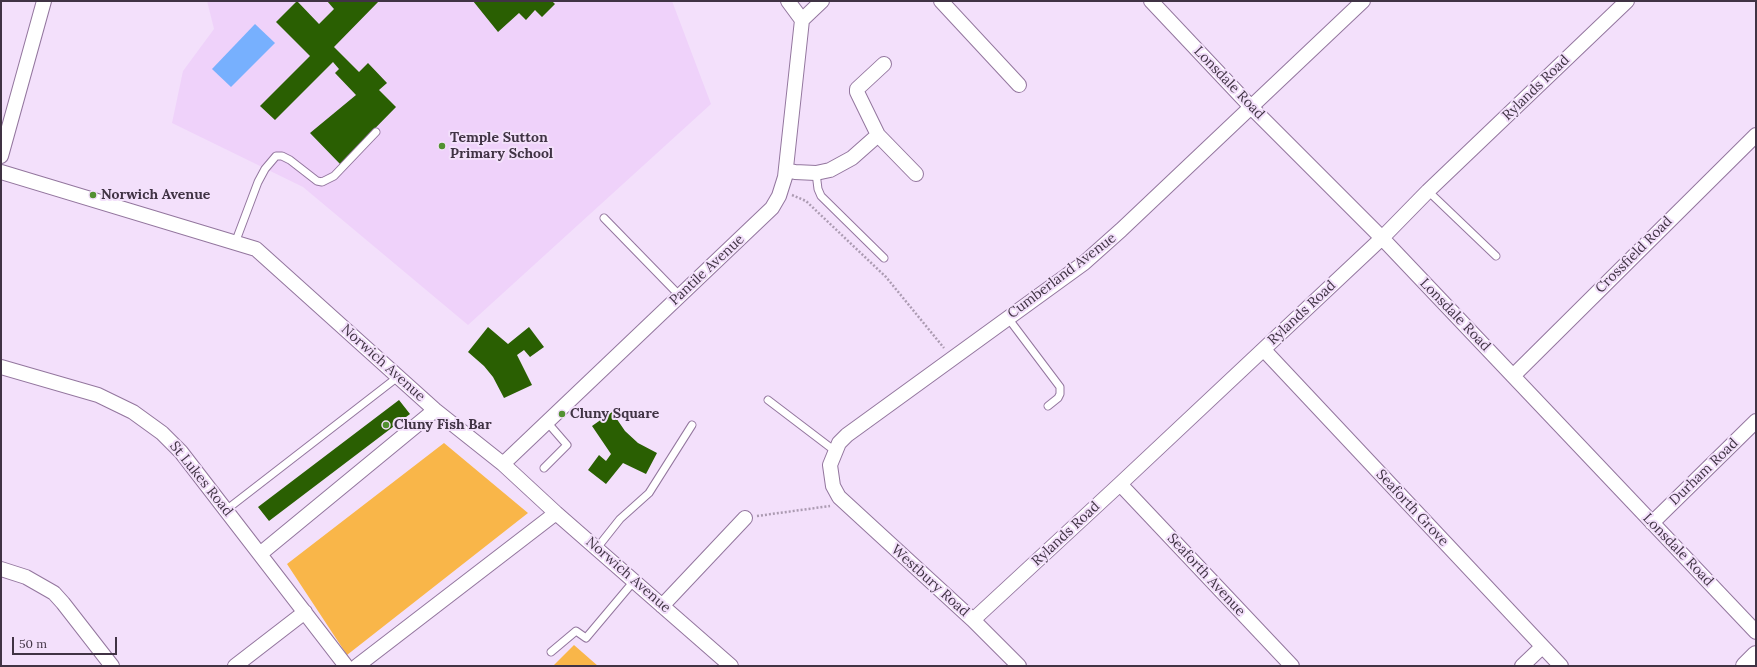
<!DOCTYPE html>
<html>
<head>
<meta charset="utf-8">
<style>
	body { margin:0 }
	#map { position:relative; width:1757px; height:667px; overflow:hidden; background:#f3e0fb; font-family:Lora,serif }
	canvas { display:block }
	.frame { position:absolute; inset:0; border:2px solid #403344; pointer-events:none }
	.scale { position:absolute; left:12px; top:637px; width:105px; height:18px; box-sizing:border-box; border:2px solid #403344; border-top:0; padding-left:5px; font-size:12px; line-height:14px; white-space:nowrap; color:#403344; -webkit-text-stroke:3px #f3e0fb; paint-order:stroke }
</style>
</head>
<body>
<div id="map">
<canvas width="1757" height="667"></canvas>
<div class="frame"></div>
<div class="scale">50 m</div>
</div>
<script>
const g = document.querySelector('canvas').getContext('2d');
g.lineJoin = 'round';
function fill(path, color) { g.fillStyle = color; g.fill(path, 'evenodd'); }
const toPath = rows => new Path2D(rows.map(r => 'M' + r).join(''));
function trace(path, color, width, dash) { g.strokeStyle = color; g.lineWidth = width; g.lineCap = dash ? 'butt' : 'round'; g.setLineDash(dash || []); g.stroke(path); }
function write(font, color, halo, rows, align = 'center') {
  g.font = font + ' Lora,serif'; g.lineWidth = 4; g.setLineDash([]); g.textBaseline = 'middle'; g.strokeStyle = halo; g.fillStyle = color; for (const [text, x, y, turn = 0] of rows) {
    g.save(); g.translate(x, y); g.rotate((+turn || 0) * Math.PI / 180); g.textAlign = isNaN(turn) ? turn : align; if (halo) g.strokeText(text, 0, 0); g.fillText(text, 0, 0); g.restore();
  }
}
const built = toPath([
	[207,1,672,1,711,104,468,325,303,187,172,123,183,71,214,29]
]);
const green = toPath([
	[444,443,528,513,347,655,287,564],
	[574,645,598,666,553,666]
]);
const water = toPath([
	[255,24,275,43,231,87,212,69]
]);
const building = toPath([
	[297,1,319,24,334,9,327,1,379,1,334,47,359,72,368,63,387,83,379,90,396,107,340,164,310,133,356,95,335,73,339,69,333,62,275,120,260,106,310,56,276,22],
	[473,1,552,1,555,4,542,17,535,10,526,20,519,13,498,32],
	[488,327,508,344,529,327,544,347,530,357,524,350,517,355,532,385,504,398,493,377,484,366,468,352],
	[399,400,410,414,269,521,258,507],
	[612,412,625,431,638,443,657,453,646,474,623,463,606,484,588,470,599,455,606,461,611,454,592,426]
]);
const path = toPath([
	[792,195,806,201,886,277,944,348],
	[757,516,830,506]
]);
const service = toPath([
	[816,173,818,189,821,196,884,258],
	[1428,191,1496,256],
	[604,218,680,296],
	[235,243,258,182,265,169,276,156,282,156,290,160,317,181,322,182,334,176,376,132],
	[1008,318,1060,387,1060,394,1058,398,1048,406],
	[768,400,835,451],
	[544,468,567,445,547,422],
	[226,510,399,376],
	[597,548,620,519,649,493,692,425],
	[551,652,576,631,586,638,634,581]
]);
const minor = toPath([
	[788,1,802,20],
	[941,1,1019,85],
	[1151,1,1251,107,1382,238,1756,632],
	[802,20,822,1],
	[884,64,857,89,857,92,878,135,916,174],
	[1,156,44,1],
	[786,170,795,172,816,173,830,170,852,158,878,135],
	[1,172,256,249,435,410,503,464,556,513,731,666],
	[1264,350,1561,666],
	[1,367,98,395,133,412,162,433,181,452,346,666],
	[1513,376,1756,135],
	[503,464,772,208,779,196,785,177,802,20],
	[1120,484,1292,666],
	[1652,523,1756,421],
	[260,554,435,410],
	[1,569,26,577,54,593,63,603,112,666],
	[662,606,745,518],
	[973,620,1120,484,1382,238,1428,191,1627,1],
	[235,666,305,612],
	[357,666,556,513],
	[1019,666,973,620,839,497,833,486,830,465,839,443,847,435,1084,263,1121,230,1363,1],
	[1522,666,1542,647]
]);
const tertiary = toPath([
	[1745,666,1756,655]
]);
const markers = [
	[442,146,4,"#529131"],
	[93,195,4,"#529131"],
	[562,414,4,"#529131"],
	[386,425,4,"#529131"]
];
const streetNames = [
	["Lonsdale Road",1229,83,46],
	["Rylands Road",1536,88,-44],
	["Crossfield Road",1634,255,-45],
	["Pantile Avenue",707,270,-43],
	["Cumberland Avenue",1062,276,-37],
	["Rylands Road",1302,313,-43],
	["Lonsdale Road",1455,315,46],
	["Norwich Avenue",383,363,42],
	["Durham Road",1704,472,-44],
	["St Lukes Road",201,479,51],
	["Seaforth Grove",1412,508,47],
	["Rylands Road",1066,534,-43],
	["Lonsdale Road",1678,550,46],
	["Norwich Avenue",628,575,41],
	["Seaforth Avenue",1206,575,47],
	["Westbury Road",930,581,42]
];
const poiNames = [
	["Temple Sutton",450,138],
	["Primary School",450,154],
	["Norwich Avenue",101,195],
	["Cluny Square",570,414],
	["Cluny Fish Bar",394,425]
];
fill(built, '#efd2fa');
fill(green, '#f9b649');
fill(water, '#77b0fe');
fill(building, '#2a5f02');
trace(service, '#93769e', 9);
trace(minor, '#93769e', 16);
trace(tertiary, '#93769e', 20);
trace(path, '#ac9bb2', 2.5, [2, 2]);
trace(service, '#fff', 7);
trace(minor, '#fff', 14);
trace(tertiary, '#fff', 18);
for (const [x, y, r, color] of markers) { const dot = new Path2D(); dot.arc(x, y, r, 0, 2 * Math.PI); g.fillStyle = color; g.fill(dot); trace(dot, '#f3e0fb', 1.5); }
write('14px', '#403344', '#f3e0fb', streetNames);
write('bold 14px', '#403344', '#f3e0fb', poiNames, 'left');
</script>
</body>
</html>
